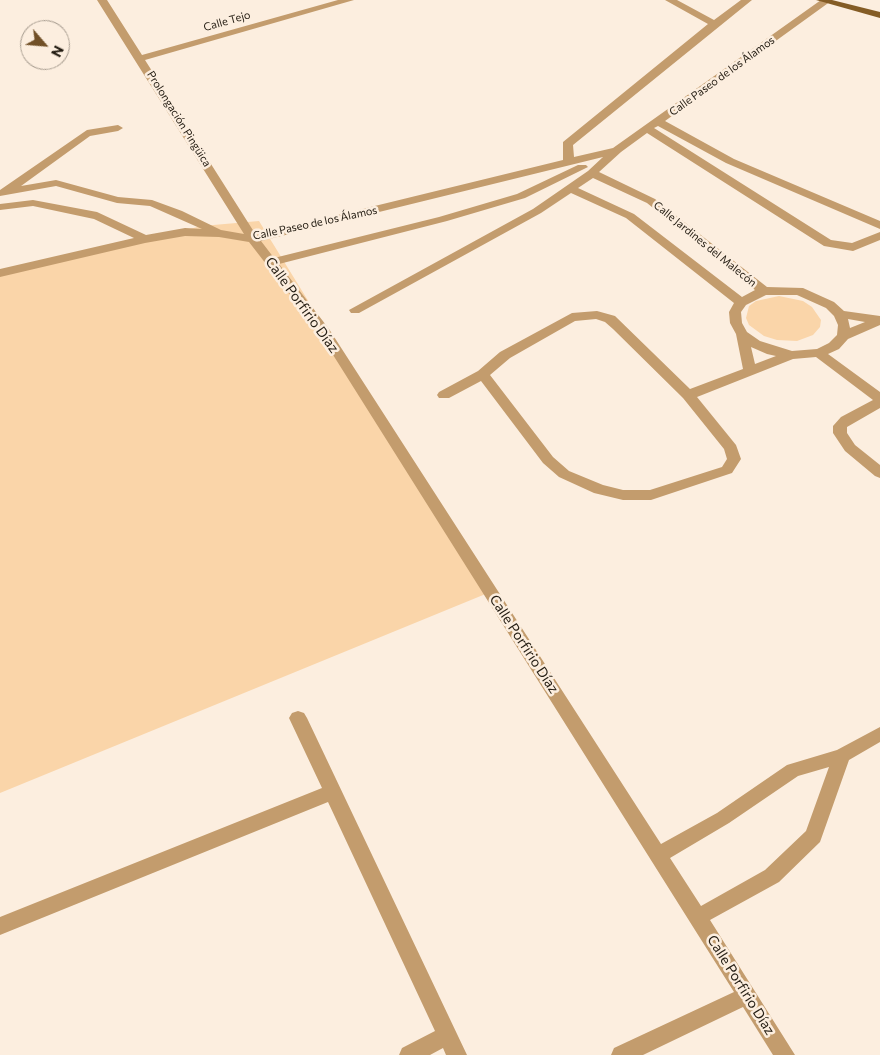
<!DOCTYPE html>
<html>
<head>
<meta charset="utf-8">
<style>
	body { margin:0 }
	#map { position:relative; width:880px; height:1055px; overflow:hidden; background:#fceedf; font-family:Commissioner,sans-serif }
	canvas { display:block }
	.north { position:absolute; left:20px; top:20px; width:50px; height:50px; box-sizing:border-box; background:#fceedf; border:1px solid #a59a8d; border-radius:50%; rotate:117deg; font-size:14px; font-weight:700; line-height:20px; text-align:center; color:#231c12 }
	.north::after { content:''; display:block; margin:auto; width:18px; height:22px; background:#715027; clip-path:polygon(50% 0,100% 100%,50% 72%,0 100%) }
</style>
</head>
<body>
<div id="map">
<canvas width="880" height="1055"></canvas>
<div class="north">N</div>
</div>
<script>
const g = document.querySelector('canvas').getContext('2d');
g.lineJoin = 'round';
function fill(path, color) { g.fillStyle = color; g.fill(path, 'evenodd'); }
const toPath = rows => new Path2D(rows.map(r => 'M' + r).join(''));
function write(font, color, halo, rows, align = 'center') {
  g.font = font + ' Commissioner,sans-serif'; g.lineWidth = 5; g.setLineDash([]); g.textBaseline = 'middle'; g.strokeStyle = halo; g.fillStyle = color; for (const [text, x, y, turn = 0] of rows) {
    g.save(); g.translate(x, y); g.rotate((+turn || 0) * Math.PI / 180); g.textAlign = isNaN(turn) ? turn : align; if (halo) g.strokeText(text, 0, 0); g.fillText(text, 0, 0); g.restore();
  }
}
const green = toPath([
	[259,221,488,593,0,793,0,273,202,226],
	[779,296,803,301,812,307,821,320,820,327,813,335,797,341,777,340,764,336,749,325,746,318,749,306,756,301]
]);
const minor = toPath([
	[97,0,107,0,142,55,338,0,354,0,145,60,256,235,563,160,563,142,708,24,665,0,677,0,714,20,741,0,752,0,573,145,574,157,613,148,821,0,831,1,665,121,734,159,880,221,880,229,726,163,658,126,654,128,831,240,852,243,880,232,880,240,853,251,824,246,647,133,621,152,599,172,655,199,767,287,803,288,834,302,844,311,880,316,880,325,848,339,839,349,828,354,880,392,880,408,847,427,847,433,855,445,880,465,880,478,875,476,845,451,833,433,833,426,841,417,873,400,816,357,793,359,697,397,736,445,741,459,732,473,651,500,623,500,594,493,559,477,543,463,481,381,449,398,439,398,437,395,439,392,478,371,500,352,572,313,597,311,615,316,690,389,743,369,736,334,730,323,729,312,734,303,626,218,571,193,541,213,359,313,351,313,349,310,533,209,588,171,603,157,261,241,274,258,439,217,517,194,578,165,586,165,588,167,525,198,447,221,279,264,329,329,661,844,717,813,787,765,837,750,880,727,880,742,849,760,820,842,779,882,710,920,795,1055,773,1055,743,1007,643,1055,611,1055,614,1048,734,992,318,331,249,242,219,237,185,236,145,243,0,277,0,269,134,238,94,219,33,206,0,210,0,204,33,200,97,212,146,235,185,228,202,229,150,206,117,203,56,186,0,196,0,190,87,130,118,125,123,128,118,131,90,136,21,186,56,180,118,197,152,200,182,211,221,230,244,234,97,0],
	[593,178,647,203,755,290,742,297,634,214,578,188,593,178],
	[766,295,797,295,826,308,834,316,838,325,837,335,829,343,817,349,792,351,760,341,747,332,742,323,741,312,746,305,766,295],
	[596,319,605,322,613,329,683,398,724,449,727,459,722,467,650,490,623,490,603,485,569,471,553,457,490,375,510,358,575,321,596,319],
	[848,319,865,322,850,328,848,319],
	[751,347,767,354,776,356,755,364,751,347],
	[829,767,806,831,765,870,701,906,670,858,729,823,798,776,829,767],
	[298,711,304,713,307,718,467,1055,446,1055,443,1048,430,1055,399,1055,402,1048,435,1031,328,802,0,935,0,917,322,788,289,718,292,713,298,711]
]);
const major = toPath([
	[816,0,832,0,880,12,880,18,816,0]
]);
const farStreetnames = [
	["Calle Tejo",227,21,-16],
	["Calle Paseo de los Álamos",722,76,-36],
	["Prolongación Pingüica",179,119,58],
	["Calle Paseo de los Álamos",315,223,-12],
	["Calle Jardines del Malecón",705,244,39]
];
const streetNames = [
	["Calle Porfirio Díaz",302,305,54],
	["Calle Porfirio Díaz",524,644,57],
	["Calle Porfirio Díaz",741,985,58]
];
fill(green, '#fad5a9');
fill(minor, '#c39c6d');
fill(major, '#845c25');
write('11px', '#231c12', '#fceedf', farStreetnames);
write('14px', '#231c12', '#fceedf', streetNames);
</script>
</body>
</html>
